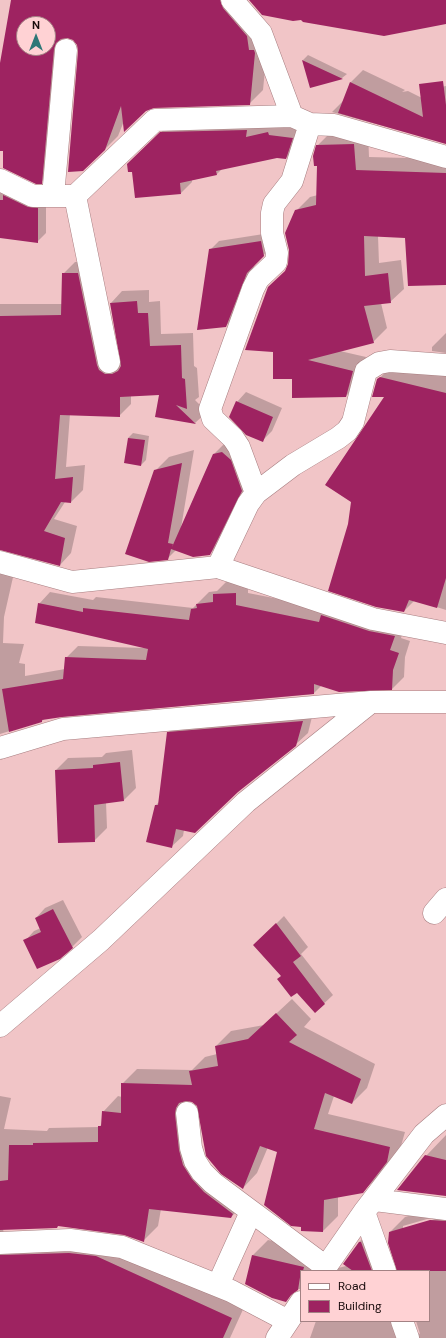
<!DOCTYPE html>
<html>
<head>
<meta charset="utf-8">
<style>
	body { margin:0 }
	#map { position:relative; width:446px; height:1338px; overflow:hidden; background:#f1c5c7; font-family:"DM Sans",sans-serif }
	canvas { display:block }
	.legend { position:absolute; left:300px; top:1270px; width:130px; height:52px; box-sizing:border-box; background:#ffd2d4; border:1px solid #a38284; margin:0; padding:5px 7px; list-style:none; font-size:12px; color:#180a0b }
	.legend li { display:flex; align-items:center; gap:8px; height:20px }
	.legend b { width:20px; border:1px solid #a38284 }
	.north { position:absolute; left:16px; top:16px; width:40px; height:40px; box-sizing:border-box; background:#ffd2d4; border:1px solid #a38284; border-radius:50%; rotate:0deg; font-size:11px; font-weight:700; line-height:16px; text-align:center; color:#180a0b }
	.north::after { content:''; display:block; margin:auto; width:14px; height:18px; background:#2e7777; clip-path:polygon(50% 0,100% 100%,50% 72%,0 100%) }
</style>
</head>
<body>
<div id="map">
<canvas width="446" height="1338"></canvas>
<ul class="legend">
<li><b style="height:5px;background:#fff"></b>Road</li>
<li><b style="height:11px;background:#9e2361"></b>Building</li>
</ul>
<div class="north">N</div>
</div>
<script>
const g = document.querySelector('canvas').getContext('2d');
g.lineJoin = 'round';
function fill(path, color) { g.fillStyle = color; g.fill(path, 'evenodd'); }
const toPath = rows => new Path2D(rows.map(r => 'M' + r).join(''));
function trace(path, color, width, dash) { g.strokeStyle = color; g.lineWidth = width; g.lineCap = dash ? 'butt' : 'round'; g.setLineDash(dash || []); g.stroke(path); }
const shadow = toPath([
	[12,0,242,0,268,39,263,90,249,104,154,107,124,121,118,136,104,150,78,44,73,39,67,37,55,169,41,182,4,150,0,150,0,69],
	[24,24,48,24,48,48,24,48],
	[308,55,347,74,342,78,311,87,303,60],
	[363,70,405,90,402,92,408,91,424,99,435,88,446,86,446,143,332,112,344,100,350,83],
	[172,122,303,127,297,147,286,158,277,157,222,169,217,174,192,180,192,182,181,193,139,153],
	[368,130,369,157,446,159,446,284,406,237,378,236,379,263,401,260,404,289,390,302,381,303,387,328,373,342,340,351,366,357,360,382,346,396,293,397,286,270,289,264,296,211,310,197,318,195,317,146,331,132],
	[0,184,46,200,46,233,37,242,0,237],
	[270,233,272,246,255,264,234,317,226,326,210,250,219,241],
	[75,262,90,262,117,362,121,362,111,303,122,291,149,290,149,302,160,301,161,334,193,333,194,366,197,368,199,397,195,400,207,412,195,423,160,394,131,396,131,404,119,416,70,414,66,467,85,465,83,490,71,502,65,502,54,519,77,526,71,553,60,565,0,549,0,304,62,304,63,274],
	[446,333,446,353,432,351,432,347],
	[392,365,446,365,446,610,415,600,404,611,385,396,378,380],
	[246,392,282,408,272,431,262,441,237,402],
	[133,433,149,436,146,460,141,465,128,438],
	[227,441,255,477,223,541,209,554,176,550,167,559,155,471,169,457,194,450,181,528,213,455],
	[0,554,16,564,4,617,3,643,24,644,19,663,25,664,25,676,65,669,66,658,78,646,145,648,39,604,50,592,93,600,96,597,193,608,209,592,217,591,226,582,248,581,248,593,406,624,401,638,410,641,405,657,404,677,392,689,322,685,313,694,45,718,42,721,0,734],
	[314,709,308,733,295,745,184,830,183,836,171,847,156,805,160,801,168,733,179,721],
	[132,750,136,788,124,800,106,802,107,828,94,841,56,770,68,758,102,757,106,753],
	[63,900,82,937,72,947,25,941,34,931,41,928,36,918,45,908],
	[284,916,308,947,301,954,333,995,315,1012,255,945],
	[292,999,311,1019,304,1027,375,1064,367,1088,352,1103,334,1096,328,1114,405,1132,401,1146,378,1177,362,1192,338,1197,338,1216,323,1231,278,1151,268,1147,257,1173,243,1188,198,1105,189,1100,193,1134,206,1164,246,1202,231,1217,161,1209,158,1226,143,1241,124,1234,59,1225,3,1229,4,1234,85,1238,246,1303,230,1338,0,1338,0,1096,11,1098,4,1129,47,1131,49,1128,99,1127,102,1124,103,1112,118,1096,122,1097,122,1084,137,1069,192,1070,205,1057,217,1054,216,1046,231,1031,264,1025],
	[446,1135,446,1195,426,1156],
	[446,1205,446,1338,310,1338,316,1321,410,1321,415,1332,420,1334,416,1321,429,1321,429,1271,301,1271,301,1289,297,1289,286,1301,246,1284,253,1255,268,1240,320,1252,338,1268,346,1266,359,1242,375,1227,392,1265,397,1267,390,1232,405,1217],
	[434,1217,435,1219,403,1229,403,1226]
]);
const building = toPath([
	[11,0,220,0,223,8,247,36,249,50,254,50,255,53,250,105,154,108,146,111,124,132,121,106,105,150,83,171,68,172,78,51,77,45,73,40,67,38,61,39,56,43,54,49,42,184,36,184,3,168,3,151,0,151,0,63],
	[24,24,48,24,48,48,24,48],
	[249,0,446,0,446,24,384,36,303,22,301,20,293,21,262,15],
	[302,60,343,79,310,88],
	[443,81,446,105,446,144,338,113,350,82,423,117,419,84],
	[247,130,246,137,268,132,269,135,293,138,286,159,277,158,216,171,217,175,180,183,181,194,135,198,132,172,128,172,127,164,160,132],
	[354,144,356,170,446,173,446,285,408,286,405,238,364,236,365,276,388,273,391,303,364,306,374,343,308,360,353,371,346,397,292,398,292,379,273,379,273,352,245,350,268,287,285,271,288,264,289,250,285,233,295,210,316,205,317,166,314,166,313,156,316,145],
	[3,195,28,207,38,208,38,243,0,238,0,200,3,200],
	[261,241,264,256,247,273,226,327,197,330,209,249],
	[62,273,78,273,97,365,99,370,105,374,112,374,118,371,121,366,110,303,137,301,138,313,148,313,150,346,181,345,182,378,185,379,187,409,176,405,196,424,155,417,159,395,120,397,120,417,60,415,55,479,73,477,71,503,61,502,44,531,65,538,60,566,0,550,0,316,61,315],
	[380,377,446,393,446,578,437,608,409,600,404,612,376,607,328,591,348,524,351,502,325,485,384,397,372,397,377,379],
	[236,401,273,417,263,442,246,435,229,417],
	[128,438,145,440,141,466,124,463],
	[222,452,231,460,242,491,210,555,193,557,171,549,168,560,149,562,125,554,154,470,182,463,168,543,173,544,172,547,213,454],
	[236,593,236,605,319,622,321,615,369,631,395,636,390,650,399,653,393,670,392,690,339,692,314,684,314,694,62,717,42,720,42,722,9,732,2,689,63,679,65,657,146,660,148,649,35,623,38,603,83,612,83,608,189,620,191,609,197,608,196,604,213,602,213,594],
	[303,721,296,746,238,792,195,833,176,829,172,848,146,842,155,805,158,805,167,732],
	[120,762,124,801,94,805,95,842,58,843,55,770,93,768,93,765],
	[53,909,73,948,60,959,37,969,23,940,41,932,35,918],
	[276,923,301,956,293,962,325,1004,315,1013,297,993,291,997,277,979,281,976,253,945],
	[276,1013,297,1035,289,1042,361,1079,352,1104,325,1093,314,1129,390,1147,387,1162,363,1193,324,1200,323,1232,301,1231,301,1227,291,1226,264,1205,277,1152,260,1146,243,1189,221,1174,206,1156,197,1106,192,1102,186,1101,179,1103,176,1108,175,1114,179,1150,183,1165,192,1179,204,1192,233,1214,231,1218,149,1209,144,1242,124,1235,58,1226,57,1228,0,1230,0,1181,8,1180,9,1145,33,1145,33,1143,98,1142,98,1126,101,1126,102,1111,121,1113,121,1083,192,1085,189,1071,218,1066,215,1046,248,1039],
	[425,1155,446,1160,446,1196,397,1190],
	[430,1220,446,1221,446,1271,397,1271,388,1243,389,1232],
	[359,1242,361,1242,372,1271,353,1271,343,1264],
	[69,1253,96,1256,232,1318,223,1338,0,1338,0,1255],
	[252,1255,304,1267,303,1271,301,1271,298,1290,291,1295,286,1302,272,1298,245,1284]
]);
const minor = toPath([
	[232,0,261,33,292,116],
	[0,180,33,196,75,196,155,120,292,116,310,124,334,125,446,157],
	[53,196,66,50],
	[75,196,109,362],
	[256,493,239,447,233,438,213,419,210,409,253,289,258,279,276,262,277,253,272,233,272,213,274,204,292,181,310,124],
	[0,562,72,582,218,567,373,619,446,633],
	[218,567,248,504,256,493,293,465,338,438,347,431,353,422,366,371,379,363,390,361,446,365],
	[0,748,63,729,371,702,446,702],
	[434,913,446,899],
	[0,1026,101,940,246,802,371,702],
	[187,1113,191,1148,195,1161,202,1172,213,1183,326,1267],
	[375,1200,446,1209],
	[364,1212,385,1271],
	[0,1243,70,1240,122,1247,231,1291,288,1321],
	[323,1271,364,1212,424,1134,446,1115],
	[218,1285,251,1212],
	[402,1321,408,1338],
	[277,1338,301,1302]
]);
fill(shadow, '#0003');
fill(building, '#9e2361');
trace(minor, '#a77e80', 23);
trace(minor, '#fff', 22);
</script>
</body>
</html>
